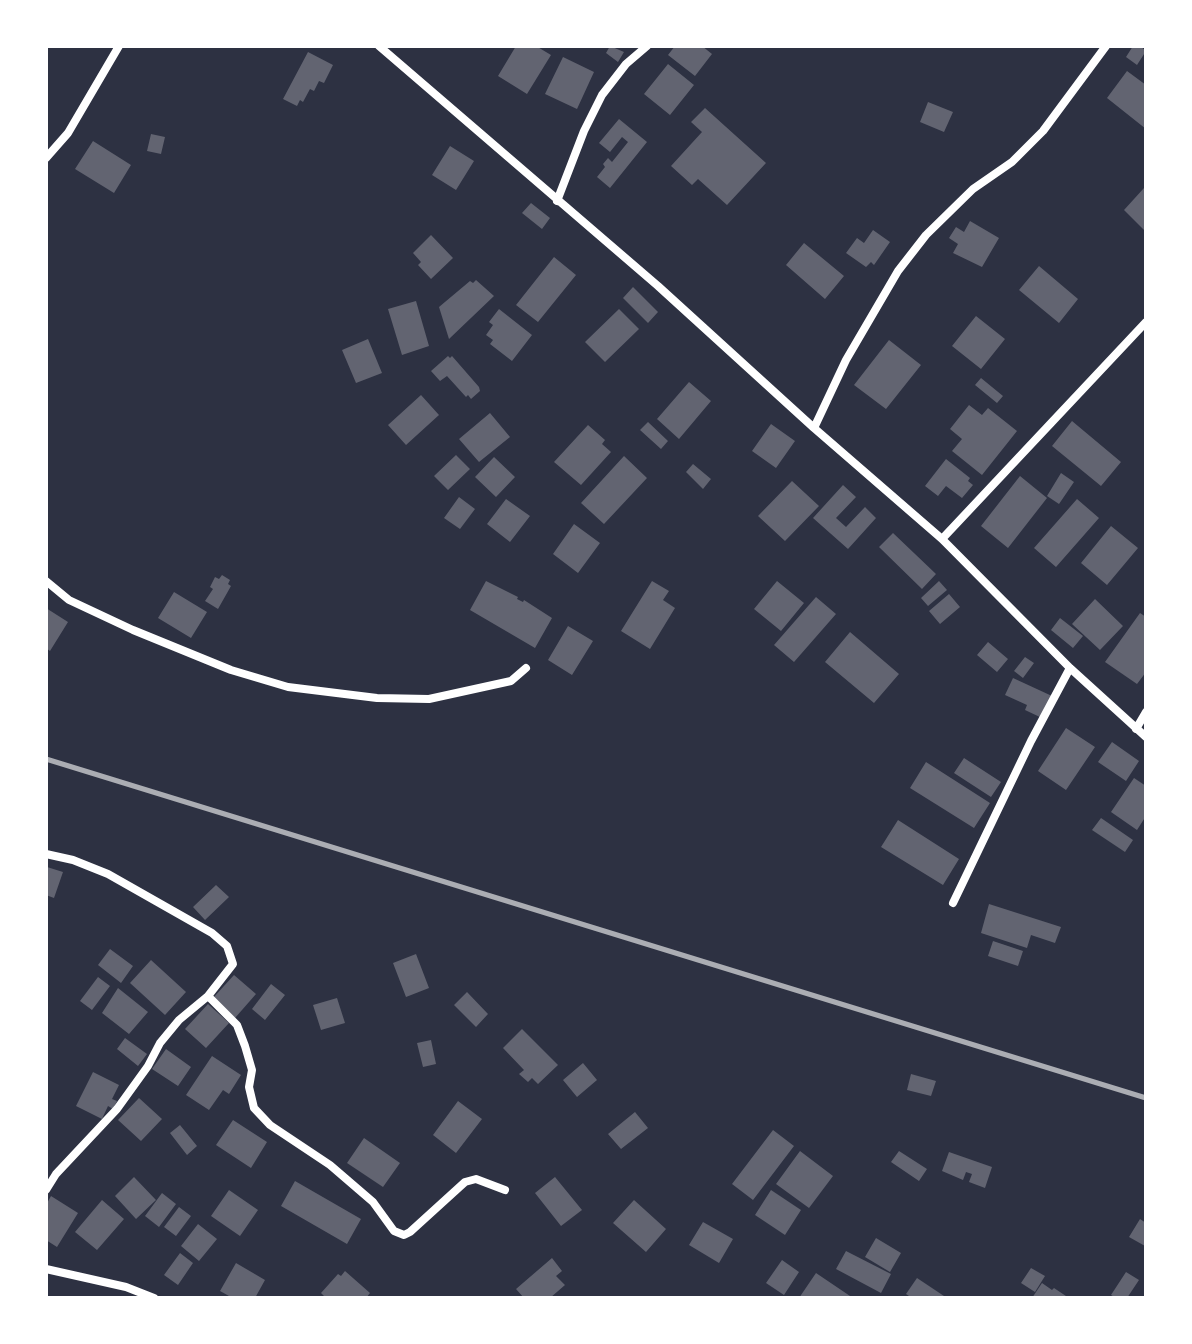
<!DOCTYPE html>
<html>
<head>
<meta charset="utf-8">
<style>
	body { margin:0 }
	#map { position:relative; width:1192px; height:1344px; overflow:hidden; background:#2d3142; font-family:"Space Grotesk",sans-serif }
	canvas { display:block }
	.frame { position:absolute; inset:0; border:48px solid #fff; pointer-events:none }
</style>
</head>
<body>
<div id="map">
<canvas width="1192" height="1344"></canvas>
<div class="frame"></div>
</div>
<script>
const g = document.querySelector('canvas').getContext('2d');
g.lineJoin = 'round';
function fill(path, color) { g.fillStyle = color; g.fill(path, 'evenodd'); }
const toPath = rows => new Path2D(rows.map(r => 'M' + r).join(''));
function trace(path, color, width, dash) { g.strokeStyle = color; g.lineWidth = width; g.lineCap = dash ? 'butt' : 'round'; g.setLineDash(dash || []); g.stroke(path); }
const building = toPath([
	[516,46,536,46,551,55,527,94,498,76],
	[610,46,624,52,618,62,606,53],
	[675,46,702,46,712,54,695,76,668,55],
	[1133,46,1140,46,1146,51,1137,65,1126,57],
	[308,52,333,65,324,83,319,81,314,91,310,89,303,102,300,100,297,106,283,99],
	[563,57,594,72,577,109,545,94],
	[668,64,694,85,670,115,644,94],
	[1127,71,1146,85,1146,129,1107,98],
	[928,102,953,112,944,132,920,122],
	[705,108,766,163,727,205,698,179,692,185,671,166,702,132,691,122],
	[619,119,647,142,610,188,597,177,605,167,603,164,608,158,612,162,628,142,622,137,610,152,599,143],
	[151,134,165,137,161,154,147,151],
	[93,141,131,165,114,193,75,169],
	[450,146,474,161,456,190,432,175],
	[1144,188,1146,190,1146,232,1124,210],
	[531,203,550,218,542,229,522,213],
	[970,221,999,238,982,267,953,253,958,244,949,238,956,227,964,232],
	[873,230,890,242,874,265,871,262,866,267,846,253,857,238,864,243],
	[431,235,453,258,431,279,418,265,421,262,413,253],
	[804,243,844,276,825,299,786,265],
	[554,257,576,275,538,322,516,305],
	[1039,266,1078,299,1059,323,1019,290],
	[476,280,494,296,449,339,439,307,470,281,473,283],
	[633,287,658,312,648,323,623,298],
	[416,301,429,346,402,355,388,309],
	[499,309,532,335,512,361,490,344,493,340,486,335,493,325,489,322],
	[619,309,639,329,605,362,585,342],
	[976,316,1005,339,981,369,952,346],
	[368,339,382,373,356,383,342,350],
	[889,340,921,365,886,409,854,385],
	[448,356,450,358,452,356,479,387,480,391,471,399,468,395,466,397,447,376,440,381,431,371],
	[981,378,1003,396,997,403,975,385],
	[689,382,711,401,679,439,657,419],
	[421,395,439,415,406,445,388,425],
	[969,405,982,415,988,408,1017,431,982,475,952,451,962,439,950,429],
	[490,413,510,437,479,462,459,439],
	[1072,421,1121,462,1101,486,1052,446],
	[648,422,668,441,661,449,640,430],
	[771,424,795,441,776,468,752,451],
	[588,425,605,440,602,444,611,452,581,485,554,462],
	[456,455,470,469,448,490,434,476],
	[624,456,647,478,604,524,581,503],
	[494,457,515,477,496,497,475,477],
	[946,459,970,478,968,481,973,485,962,498,946,486,938,496,925,486],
	[693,464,711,479,703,489,686,472],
	[1061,473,1074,482,1059,504,1047,496],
	[1020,476,1047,498,1008,548,981,526],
	[792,481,819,506,785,541,758,516],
	[843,485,856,497,836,518,846,527,865,507,876,518,848,549,813,518],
	[459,497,475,509,460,529,444,518],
	[506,499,530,516,510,542,487,524],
	[1077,499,1099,518,1056,567,1034,548],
	[574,524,600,543,578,573,553,554],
	[1111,526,1138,548,1107,585,1081,563],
	[893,533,936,574,922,589,879,547],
	[222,575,230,580,228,584,231,586,218,609,205,601,213,589,210,587,215,577,219,579],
	[486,581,518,597,517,599,523,602,524,600,552,618,535,648,470,610],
	[652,581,669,591,663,600,675,608,650,649,621,631],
	[777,581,804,603,781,631,754,609],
	[939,581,947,590,928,606,921,598],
	[174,592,207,612,191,638,158,618],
	[949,594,960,607,940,624,929,611],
	[816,597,836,614,794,662,774,645],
	[1095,599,1123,626,1100,650,1072,624],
	[46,608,68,622,50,651,46,648],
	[1140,613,1146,617,1146,672,1137,684,1105,662],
	[1060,618,1083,636,1073,648,1051,630],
	[568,626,593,641,572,675,548,660],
	[850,632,899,674,874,703,825,662],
	[988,642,1008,659,997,672,977,655],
	[1025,657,1034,663,1023,678,1014,671],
	[1013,678,1052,696,1042,718,1025,710,1027,705,1005,695],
	[1066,728,1095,747,1066,790,1038,771],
	[1112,742,1139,761,1126,781,1098,762],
	[964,758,1001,782,991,797,954,773],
	[926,762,990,803,974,828,910,788],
	[1134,778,1146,786,1146,816,1137,830,1111,812],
	[1101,818,1133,840,1125,852,1092,830],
	[898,820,959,859,943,885,881,847],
	[47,867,63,872,54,898,46,895],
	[216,885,229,897,205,920,193,907],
	[989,904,1061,927,1055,943,1031,935,1027,948,981,933],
	[993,941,1023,951,1018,966,988,956],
	[110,949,133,966,121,983,98,965],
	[416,954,429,988,406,997,393,963],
	[151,960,186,992,165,1015,130,983],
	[234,975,256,994,235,1018,213,998],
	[98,977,110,986,92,1010,80,1001],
	[271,984,285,995,265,1020,252,1009],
	[118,988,148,1012,129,1034,102,1013],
	[467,992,488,1014,476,1027,454,1005],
	[337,998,345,1023,321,1030,313,1005],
	[208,1004,229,1023,206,1048,185,1029],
	[522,1029,558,1065,538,1084,532,1078,528,1082,519,1074,524,1070,503,1048],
	[125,1038,147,1054,138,1066,117,1049],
	[431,1040,436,1064,423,1067,417,1043],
	[166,1049,191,1067,178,1086,152,1069],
	[212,1056,241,1075,229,1094,223,1090,209,1110,186,1095],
	[583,1063,597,1080,577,1097,563,1080],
	[93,1072,119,1085,112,1099,117,1101,113,1109,108,1106,102,1119,76,1106],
	[911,1074,936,1081,931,1096,907,1090],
	[139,1098,162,1119,141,1141,118,1120],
	[458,1101,482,1119,456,1153,433,1135],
	[635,1112,648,1128,621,1149,608,1134],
	[233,1120,267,1142,251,1168,216,1145],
	[180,1125,197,1146,187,1155,170,1133],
	[773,1130,794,1146,753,1200,732,1184],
	[364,1138,400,1163,383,1187,347,1163],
	[800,1151,833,1176,809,1208,776,1184],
	[899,1151,927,1169,919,1181,891,1162],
	[949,1152,992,1167,985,1188,969,1182,972,1174,966,1172,963,1180,942,1171],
	[134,1177,156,1200,136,1219,115,1196],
	[555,1177,582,1210,561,1226,535,1193],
	[295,1181,361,1219,347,1244,281,1206],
	[229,1190,258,1210,240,1236,211,1216],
	[771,1190,801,1210,785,1235,755,1215],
	[162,1193,176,1204,159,1227,145,1216],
	[51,1196,78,1213,57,1247,46,1240,46,1205],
	[102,1200,124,1219,97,1250,75,1232],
	[634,1200,666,1229,646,1252,613,1223],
	[179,1207,191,1216,176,1236,164,1227],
	[1140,1219,1146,1223,1145,1246,1129,1237],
	[703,1222,733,1239,719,1263,689,1245],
	[198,1224,217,1239,199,1261,181,1246],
	[876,1238,901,1253,890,1272,865,1257],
	[846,1251,891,1274,881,1293,836,1269],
	[180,1253,193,1263,178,1285,164,1275],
	[552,1258,562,1271,556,1276,565,1285,550,1298,524,1298,516,1289],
	[782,1260,799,1272,784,1295,766,1283],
	[236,1263,265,1280,255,1298,228,1298,229,1296,220,1291],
	[1031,1268,1045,1276,1035,1292,1021,1283],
	[345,1271,370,1293,366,1298,326,1298,321,1293,338,1274,341,1276],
	[1126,1272,1139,1280,1127,1298,1116,1298,1111,1295],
	[816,1273,853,1298,799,1298],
	[917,1278,947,1298,912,1298,906,1294],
	[1042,1283,1052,1290,1054,1288,1069,1298,1032,1298]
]);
const minor = toPath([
	[379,46,658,286,814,428,942,539,1070,668,1146,737],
	[46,158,68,133,119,46],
	[557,201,584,131,602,95,626,64,647,46],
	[814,428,846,360,898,271,926,235,973,189,1012,162,1043,131,1106,46],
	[942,539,1146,322],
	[46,581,69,600,133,630,231,670,288,687,377,698,429,699,511,681,526,668],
	[1136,729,1146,712],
	[46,854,73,860,108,874,212,933,227,946,233,964,208,996,179,1020,160,1043,148,1066,117,1109,56,1174,46,1190],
	[953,903,1031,741,1070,668],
	[208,996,237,1025,245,1046,252,1070,249,1087,254,1108,270,1125,330,1165,373,1202,394,1231,404,1235,410,1232,465,1182,476,1179,505,1190],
	[46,1269,126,1287,154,1298]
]);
const rail = toPath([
	[46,759,1146,1098]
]);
fill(building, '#626471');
trace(minor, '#fff', 8);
trace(rail, '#abadb3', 5);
</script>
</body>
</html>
